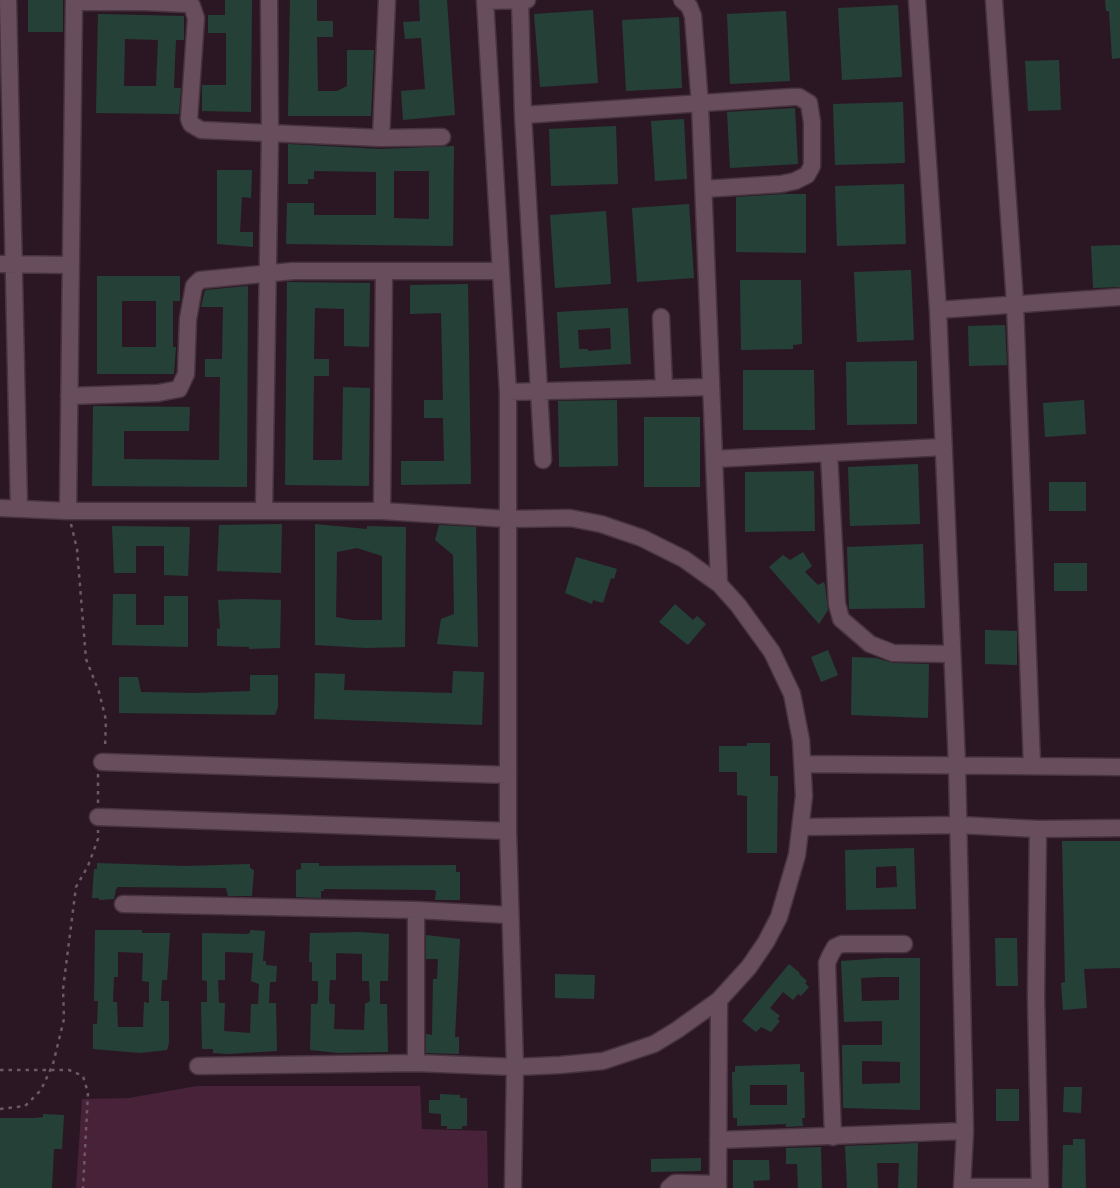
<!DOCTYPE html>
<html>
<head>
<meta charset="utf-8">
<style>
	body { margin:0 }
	canvas { display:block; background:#2b1723 }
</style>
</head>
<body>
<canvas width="1120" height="1188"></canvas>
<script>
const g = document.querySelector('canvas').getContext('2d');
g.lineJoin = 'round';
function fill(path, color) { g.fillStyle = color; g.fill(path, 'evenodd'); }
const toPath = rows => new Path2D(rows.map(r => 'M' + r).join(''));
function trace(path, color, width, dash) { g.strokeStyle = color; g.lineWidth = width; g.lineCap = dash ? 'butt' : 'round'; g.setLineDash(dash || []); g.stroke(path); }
const green = toPath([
	[197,1086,420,1086,422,1129,487,1131,488,1188,76,1188,82,1099,129,1098]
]);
const building = toPath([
	[28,0,63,0,63,32,28,32],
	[225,0,252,0,251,112,202,111,202,85,226,85,226,33,208,33,208,15,225,15],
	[290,0,317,0,317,21,333,21,333,37,317,37,318,91,337,91,347,86,347,50,374,50,371,116,288,116],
	[419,0,447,0,455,115,403,120,401,91,425,89,421,38,405,39,403,22,420,21],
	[1105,0,1120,0,1120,58,1112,59,1109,11,1106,11],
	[898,5,902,77,842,80,838,8],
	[593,10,598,83,540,87,534,14],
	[786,11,790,81,730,84,727,14],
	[98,14,184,16,184,40,176,40,175,60,174,88,181,88,179,114,96,113],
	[125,39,158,40,156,86,124,86],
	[679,17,682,88,626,91,622,20],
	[1059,60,1061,110,1028,111,1025,61],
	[903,102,905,163,835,165,833,104],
	[795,108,798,164,730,168,727,112],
	[684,119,687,179,655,181,651,121],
	[616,126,618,184,551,186,549,129],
	[288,144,381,149,454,146,453,246,286,244,287,203,314,203,314,215,376,215,376,172,314,171,314,179,308,179,308,184,288,184],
	[394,171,429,171,429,219,394,218],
	[217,170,252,170,251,198,242,197,240,232,253,232,253,247,217,244],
	[904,184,906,244,837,246,835,186],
	[785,194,806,194,806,253,736,252,736,197],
	[689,204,694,278,637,282,632,208],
	[606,211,611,284,555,288,550,215],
	[1120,245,1120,287,1093,288,1091,246],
	[911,270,914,340,857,342,854,272],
	[97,276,180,276,180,301,173,301,173,347,176,347,174,374,97,374],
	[122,301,156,301,156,347,122,347],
	[740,280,801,280,802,344,793,345,793,349,741,350],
	[287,282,370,283,369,347,344,346,344,309,315,308,314,359,329,359,329,376,314,376,313,460,342,460,343,387,370,388,369,486,285,485],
	[468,284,471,484,401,485,401,461,444,461,443,418,424,418,424,400,443,400,441,313,410,314,410,285],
	[248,286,247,487,92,486,93,406,190,407,189,431,124,431,124,459,219,460,220,377,205,377,205,359,222,359,223,307,201,307,205,290],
	[628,308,631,364,560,368,557,312],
	[610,328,611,349,588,351,588,349,579,349,578,330],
	[1005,325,1007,365,969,366,968,326],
	[917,361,917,424,847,425,846,362],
	[743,370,814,370,815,430,743,430],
	[617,400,618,466,559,467,558,401],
	[1084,400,1086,434,1045,437,1043,403],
	[644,417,700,417,700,487,644,487],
	[918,464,920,524,850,526,848,467],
	[814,471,815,531,745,532,745,472],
	[1049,482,1086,482,1086,511,1049,511],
	[282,524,281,573,217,571,219,525],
	[315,524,367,529,367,526,406,527,405,647,366,648,315,645],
	[357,548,382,556,382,620,353,620,336,617,337,552],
	[439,525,476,527,478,647,437,644,441,619,454,614,453,555,435,540],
	[112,526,190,527,188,576,164,575,164,546,136,546,136,573,114,573],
	[923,544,925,608,849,609,847,547],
	[803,552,812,566,805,572,818,585,824,582,825,585,828,610,819,624,769,567,783,555,790,560],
	[576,557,617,569,614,579,611,578,603,603,593,600,592,604,565,593],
	[1054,563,1087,563,1087,591,1054,591],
	[113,594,136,594,136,625,164,625,164,596,188,596,188,647,112,645],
	[243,599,281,600,280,648,249,649,249,647,217,646,217,628,220,629,218,600],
	[675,604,693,620,697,616,706,624,688,645,659,622],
	[985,630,1017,631,1017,665,985,664],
	[828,650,838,675,821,682,811,657],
	[852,657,876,658,893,663,929,664,928,718,851,715],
	[453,671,484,672,482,725,314,719,315,673,345,674,344,690,452,693],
	[250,675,278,675,278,707,275,715,119,713,119,677,138,677,141,692,194,693,250,691],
	[747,743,770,743,770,776,778,776,777,853,747,853,747,796,737,795,737,772,719,772,719,746,747,746],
	[1062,841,1120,841,1120,968,1084,969,1087,1008,1063,1010,1061,983,1065,982],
	[914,848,916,909,846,910,845,850],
	[896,866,897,887,876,888,876,867],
	[97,863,186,866,250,864,250,868,254,870,252,896,228,896,226,888,118,887,116,889,114,899,99,900,99,898,92,898,94,869,97,869],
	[301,863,319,863,319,866,456,865,456,872,460,872,460,900,435,900,436,891,433,890,324,889,324,891,321,891,321,898,296,897,296,870,301,869],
	[95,930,142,930,142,933,170,933,167,980,162,980,161,1001,169,1001,169,1043,167,1050,140,1053,93,1049,93,1024,97,1024,98,1001,94,1001],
	[118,952,143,953,142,981,149,982,149,1003,144,1002,143,1027,118,1027,117,1002,113,1002,114,977,118,977],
	[250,930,265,931,263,961,266,961,266,965,277,966,276,982,270,982,269,1003,276,1003,277,1051,228,1054,213,1053,213,1049,202,1049,201,1002,207,1002,207,981,202,980,202,933,246,934,250,933],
	[225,952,253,953,251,981,259,984,258,1004,251,1004,250,1033,224,1031,225,1003,219,1003,218,980,225,980],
	[360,932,389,934,388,981,380,981,380,1004,387,1004,388,1052,338,1053,310,1050,311,1004,317,1004,318,1000,318,981,312,981,312,962,309,962,310,933],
	[336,953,362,954,362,981,369,981,370,1001,365,1004,364,1030,334,1029,335,1004,330,1004,329,1000,330,980,336,980],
	[426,935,460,939,455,1037,459,1037,459,1054,426,1053,426,1034,432,1035,433,979,437,979,438,959,426,959],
	[995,938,1017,938,1018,986,996,986],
	[885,958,920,958,920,1110,843,1108,842,1045,882,1045,882,1021,844,1022,841,961],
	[877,977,899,977,899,1000,862,1001,861,978],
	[862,1061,900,1062,900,1083,862,1084],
	[789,964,800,973,799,974,807,981,805,983,809,987,801,996,798,994,793,1000,783,992,770,1008,780,1016,777,1019,780,1021,771,1032,761,1027,756,1032,742,1021],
	[555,974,595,975,594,999,555,998],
	[800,1064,800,1072,804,1072,805,1118,802,1118,803,1126,786,1127,786,1124,737,1126,737,1118,733,1118,732,1072,735,1072,735,1066],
	[750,1085,787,1085,787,1105,750,1105],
	[1064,1087,1082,1087,1081,1113,1063,1112],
	[996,1089,1019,1089,1019,1121,996,1121],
	[440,1094,460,1095,460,1098,467,1098,467,1126,462,1126,462,1129,447,1129,447,1126,441,1126,441,1114,429,1113,429,1100,440,1100],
	[43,1114,64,1115,62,1149,54,1149,52,1188,0,1188,0,1118,35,1118,43,1117],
	[1073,1139,1085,1139,1086,1188,1062,1188,1063,1145,1073,1145],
	[918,1143,917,1188,898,1188,899,1163,877,1163,878,1188,847,1188,845,1146],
	[821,1147,822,1188,798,1188,797,1164,786,1164,786,1148],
	[701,1158,701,1170,699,1171,651,1172,651,1159],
	[733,1160,769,1160,770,1180,753,1181,754,1188,733,1188]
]);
const path = toPath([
	[71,524,77,549,86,659,99,692,106,720,105,748],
	[98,774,98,803],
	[0,1070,69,1070,83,1076,88,1093,83,1188],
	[0,1109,25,1106,41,1090,53,1064,64,1019,63,989,76,887,88,866,98,839,98,830]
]);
const minor = toPath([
	[8,0,19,508],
	[485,0,508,392,508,831,515,1067,513,1188],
	[520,0,523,115,543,460],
	[682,0,689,6,693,16,700,104,719,584],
	[917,0,938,310,957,765,965,1131,962,1188],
	[994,0,1015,303,1032,765],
	[485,1,527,0],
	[74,2,145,2,189,4,192,6,196,18,189,119,191,124,201,130,381,138,442,137],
	[523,115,792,97,799,97,809,103,812,122,812,166,807,175,795,181,781,184,704,189],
	[381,138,387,0],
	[0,264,71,265],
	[938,310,1120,297],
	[661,317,664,388],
	[508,392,711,387],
	[69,396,158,393,179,389,186,374,188,319,194,286,200,280,293,271,501,271],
	[829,454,837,604,841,619,870,644,893,653,952,654],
	[714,459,943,447],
	[0,508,68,511,382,511,508,519,570,518,601,524,642,538,684,559,719,584,738,605,772,652,792,694,801,740,804,796,797,855,779,917,766,942,749,967,719,1000,677,1030,654,1044,603,1061,560,1065,515,1067,416,1063,198,1066],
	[264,509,270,134,269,0],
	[68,511,74,0],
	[382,511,384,271],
	[102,762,508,775],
	[803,764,1120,767],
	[98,817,508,831],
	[801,827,959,825,1038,829,1120,828],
	[1038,829,1036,996,1040,1188],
	[123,904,416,910,509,915],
	[416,1063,416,910],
	[833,1137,827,963,830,956,835,947,842,944,904,944],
	[718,1140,965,1131],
	[962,1187,1040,1187],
	[669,1188,675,1183,680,1183,718,1184],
	[718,1188,719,1000]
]);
fill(green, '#482239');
fill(building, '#254037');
trace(minor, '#483440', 19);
trace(path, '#6b5963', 2.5, [3.5, 5]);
trace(minor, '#684e5c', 16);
</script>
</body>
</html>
